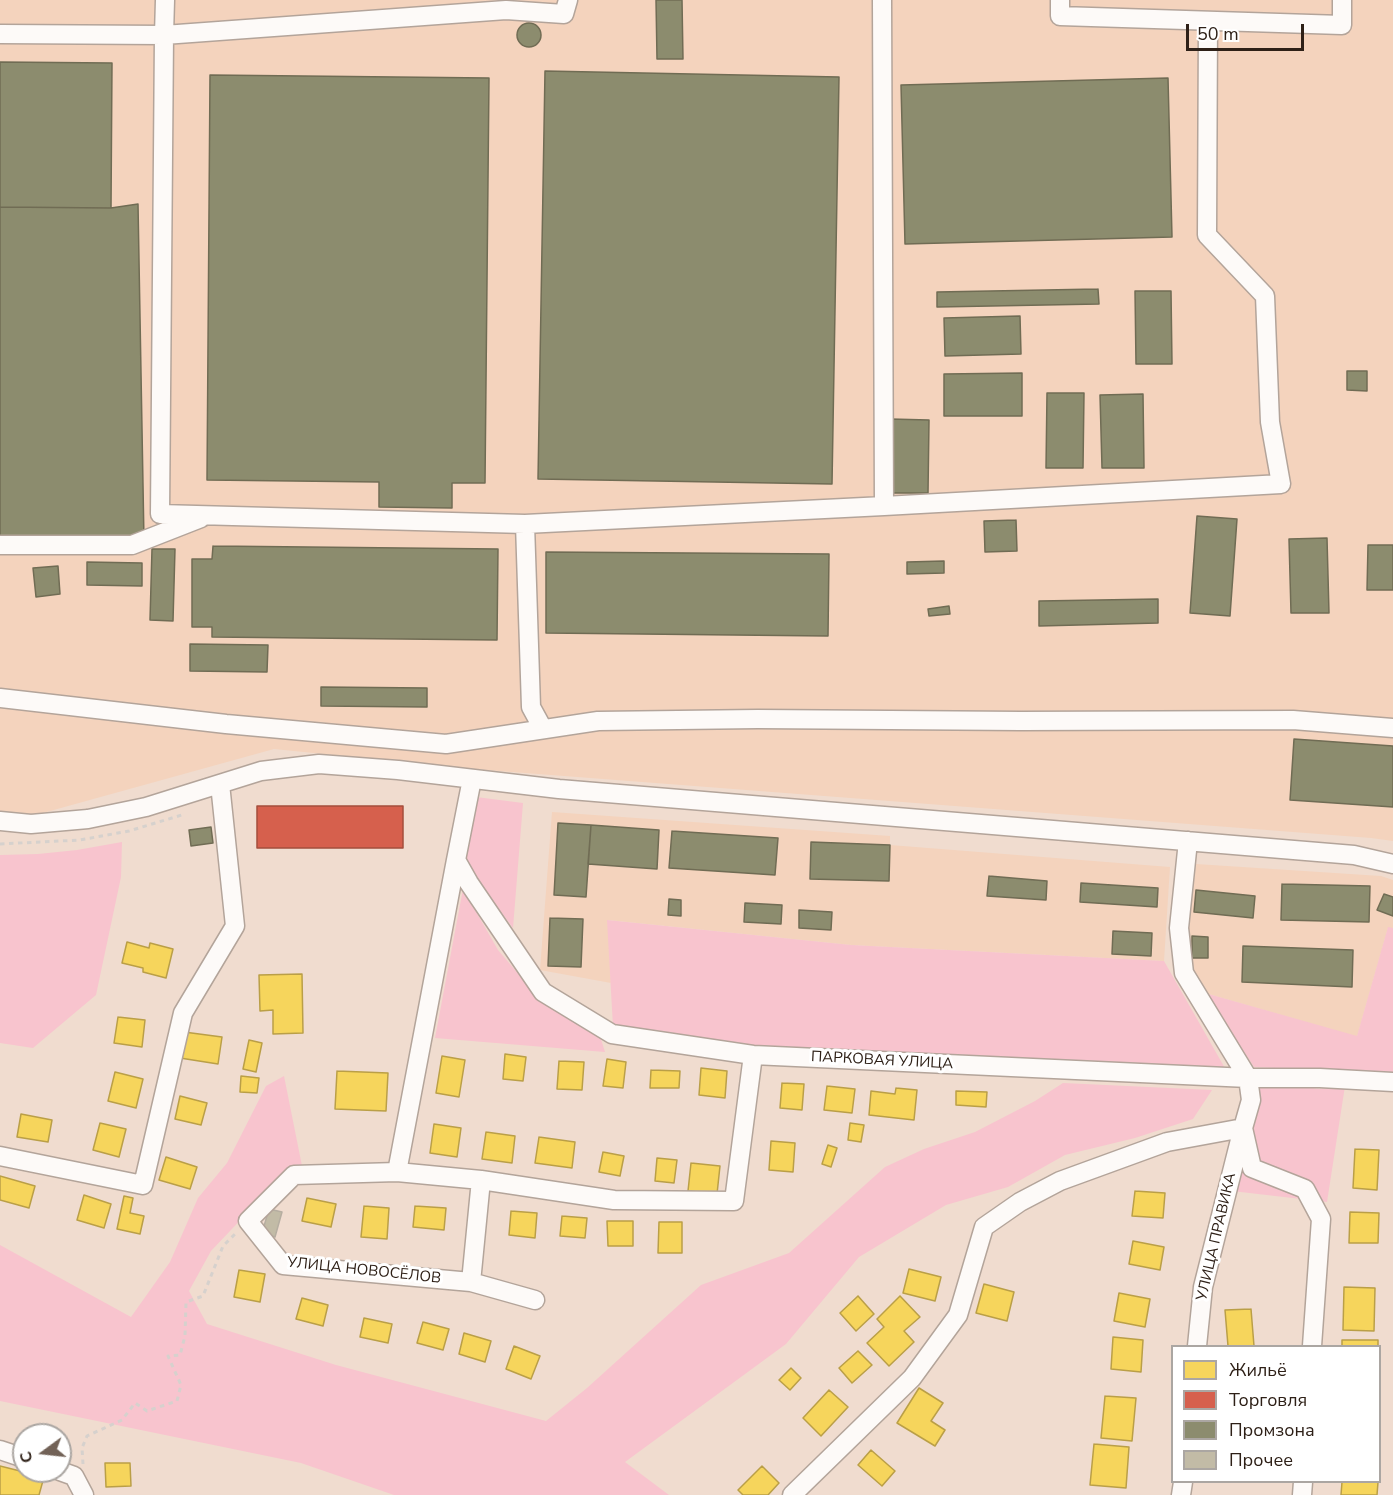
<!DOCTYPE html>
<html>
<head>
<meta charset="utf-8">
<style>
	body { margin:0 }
	#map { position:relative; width:1393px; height:1495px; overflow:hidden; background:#f0dccf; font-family:"Nunito Sans",sans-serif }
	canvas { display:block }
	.legend { position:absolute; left:1171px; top:1345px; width:210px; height:138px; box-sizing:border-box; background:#fff; border:2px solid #aba6a2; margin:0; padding:8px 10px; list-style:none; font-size:18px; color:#2e2017 }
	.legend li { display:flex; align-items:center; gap:12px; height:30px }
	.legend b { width:30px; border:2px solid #aba6a2 }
	.north { position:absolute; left:12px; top:1423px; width:60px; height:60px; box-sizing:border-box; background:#fff; border:2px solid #aba6a2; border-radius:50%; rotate:255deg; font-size:16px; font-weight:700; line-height:24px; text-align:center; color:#2e2017 }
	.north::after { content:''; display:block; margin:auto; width:21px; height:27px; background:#726257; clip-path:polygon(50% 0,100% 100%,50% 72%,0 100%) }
	.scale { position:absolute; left:1186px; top:24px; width:118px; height:27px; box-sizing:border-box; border:3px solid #2e2017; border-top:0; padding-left:8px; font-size:18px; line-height:21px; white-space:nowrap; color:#2e2017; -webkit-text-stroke:4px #fff; paint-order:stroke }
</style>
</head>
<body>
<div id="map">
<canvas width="1393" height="1495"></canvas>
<ul class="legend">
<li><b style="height:16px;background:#f6d55c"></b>Жильё</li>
<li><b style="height:16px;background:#d6604d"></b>Торговля</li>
<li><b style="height:16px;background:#8c8c6e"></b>Промзона</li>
<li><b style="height:16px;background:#c2bba6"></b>Прочее</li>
</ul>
<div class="north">С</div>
<div class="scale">50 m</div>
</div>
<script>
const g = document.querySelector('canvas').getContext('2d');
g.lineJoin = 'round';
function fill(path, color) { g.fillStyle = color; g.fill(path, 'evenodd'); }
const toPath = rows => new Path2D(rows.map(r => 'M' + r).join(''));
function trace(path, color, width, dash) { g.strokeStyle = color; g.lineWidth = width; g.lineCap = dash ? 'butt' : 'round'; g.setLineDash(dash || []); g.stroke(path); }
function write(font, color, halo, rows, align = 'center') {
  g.font = font + ' "Nunito Sans",sans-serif'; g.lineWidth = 6; g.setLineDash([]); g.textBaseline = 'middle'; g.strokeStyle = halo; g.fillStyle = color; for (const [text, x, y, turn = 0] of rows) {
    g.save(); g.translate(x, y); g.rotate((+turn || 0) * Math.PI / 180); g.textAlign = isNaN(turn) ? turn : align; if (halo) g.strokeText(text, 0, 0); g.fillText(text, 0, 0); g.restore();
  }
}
const built = toPath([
	[0,0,1393,0,1393,841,1371,838,473,769,274,749,32,816,0,813],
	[552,812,890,836,890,845,1170,867,1164,961,851,945,608,920,611,983,540,970],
	[1196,864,1381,876,1393,880,1393,928,1388,928,1357,1037,1205,993,1190,966,1189,927]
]);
const green = toPath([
	[476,797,523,803,513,928,478,881,465,858],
	[122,842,121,877,96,995,33,1048,0,1043,0,855,38,854,77,850],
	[463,889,498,950,539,998,600,1036,605,1052,435,1038],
	[607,920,851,945,1164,961,1226,1070,751,1048,613,1027],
	[1388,927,1393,928,1393,1084,1356,1072,1254,1067,1205,993,1357,1036],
	[284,1076,302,1166,287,1171,211,1251,189,1291,207,1324,336,1365,546,1421,587,1388,701,1285,789,1253,885,1167,924,1149,975,1132,1035,1101,1063,1083,1212,1090,1193,1119,1135,1138,1065,1155,1008,1187,946,1205,859,1257,786,1344,625,1462,669,1495,394,1495,301,1463,0,1401,0,1245,131,1317,170,1262,198,1198,227,1163,266,1086],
	[1260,1085,1300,1086,1319,1089,1345,1086,1327,1202,1232,1191,1257,1113]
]);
const homes = toPath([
	[127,942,149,948,150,943,173,949,166,978,143,972,143,968,122,963,127,942],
	[302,974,303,1033,273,1034,273,1010,260,1011,259,975,302,974],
	[118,1017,145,1020,142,1047,114,1043,118,1017],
	[184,1032,222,1037,218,1064,180,1058,184,1032],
	[249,1040,262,1043,256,1072,243,1069,249,1040],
	[505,1054,526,1057,523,1081,503,1079,505,1054],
	[442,1056,465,1060,459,1097,436,1093,442,1056],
	[607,1059,626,1062,623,1088,603,1086,607,1059],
	[559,1061,584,1062,582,1090,557,1089,559,1061],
	[701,1068,727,1071,725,1098,699,1095,701,1068],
	[651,1070,680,1071,679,1088,650,1088,651,1070],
	[337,1071,388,1073,386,1111,335,1109,337,1071],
	[115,1072,143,1079,136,1108,108,1101,115,1072],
	[241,1076,259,1078,257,1093,240,1092,241,1076],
	[782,1083,804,1084,802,1110,780,1108,782,1083],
	[827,1086,855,1089,852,1113,824,1110,827,1086],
	[896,1088,917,1090,914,1120,869,1115,871,1091,895,1094,896,1088],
	[956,1091,987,1092,986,1107,956,1105,956,1091],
	[180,1096,207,1103,201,1125,175,1119,180,1096],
	[21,1114,52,1120,48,1142,17,1137,21,1114],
	[100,1123,126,1129,119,1157,93,1150,100,1123],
	[850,1123,864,1125,861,1142,848,1140,850,1123],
	[434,1124,461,1128,457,1157,430,1153,434,1124],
	[486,1132,515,1136,512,1163,482,1159,486,1132],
	[539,1137,575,1142,572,1168,535,1163,539,1137],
	[771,1141,795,1143,793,1172,769,1170,771,1141],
	[828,1145,837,1148,831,1167,822,1164,828,1145],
	[1355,1149,1379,1150,1377,1190,1353,1188,1355,1149],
	[603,1152,624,1156,620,1176,599,1172,603,1152],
	[166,1157,197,1167,190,1189,159,1180,166,1157],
	[657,1158,677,1160,674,1183,655,1181,657,1158],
	[691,1163,720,1166,717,1194,688,1191,691,1163],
	[0,1176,35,1186,29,1208,0,1200,0,1176],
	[1135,1191,1165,1193,1163,1218,1132,1216,1135,1191],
	[84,1195,111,1204,104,1228,77,1220,84,1195],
	[124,1196,133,1198,130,1213,144,1216,140,1234,117,1229,124,1196],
	[307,1198,336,1204,331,1227,302,1221,307,1198],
	[364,1206,389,1208,387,1239,361,1237,364,1206],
	[415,1206,446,1208,444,1230,413,1227,415,1206],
	[511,1211,537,1213,535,1238,509,1235,511,1211],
	[1350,1212,1379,1213,1378,1243,1349,1243,1350,1212],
	[562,1216,587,1218,585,1238,560,1236,562,1216],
	[607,1221,633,1221,633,1246,608,1246,607,1221],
	[659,1222,682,1222,682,1253,658,1253,659,1222],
	[1133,1241,1164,1247,1160,1270,1129,1264,1133,1241],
	[909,1269,941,1277,935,1301,903,1293,909,1269],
	[239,1270,265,1274,260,1302,234,1297,239,1270],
	[984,1284,1014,1292,1007,1321,976,1313,984,1284],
	[1344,1287,1375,1288,1374,1331,1343,1330,1344,1287],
	[1119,1293,1150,1299,1145,1327,1114,1321,1119,1293],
	[858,1296,874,1314,856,1331,840,1313,858,1296],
	[900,1296,920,1317,904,1331,914,1342,889,1366,867,1343,884,1327,877,1319,900,1296],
	[302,1298,328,1305,323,1326,296,1319,302,1298],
	[1251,1309,1254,1346,1228,1346,1225,1310,1251,1309],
	[364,1318,392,1324,388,1343,360,1337,364,1318],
	[423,1322,449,1329,443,1350,417,1343,423,1322],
	[464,1333,491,1341,485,1362,459,1354,464,1333],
	[1113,1337,1143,1340,1141,1372,1111,1369,1113,1337],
	[1342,1340,1378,1340,1378,1346,1342,1346,1342,1340],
	[514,1346,540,1356,531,1379,506,1369,514,1346],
	[858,1351,872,1365,852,1383,839,1368,858,1351],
	[791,1368,801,1378,790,1390,779,1380,791,1368],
	[919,1388,943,1403,931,1421,945,1430,935,1446,897,1423,919,1388],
	[829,1390,848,1407,821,1436,803,1418,829,1390],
	[1105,1396,1136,1398,1132,1441,1101,1438,1105,1396],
	[1094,1444,1129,1447,1126,1488,1090,1485,1094,1444],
	[871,1450,895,1471,882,1486,858,1465,871,1450],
	[105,1463,130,1463,131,1486,106,1487,105,1463],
	[0,1466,44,1477,39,1495,0,1495,0,1466],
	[762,1466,779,1483,768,1495,743,1495,738,1490,762,1466],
	[1342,1482,1378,1482,1377,1495,1341,1495,1342,1482]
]);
const shops = toPath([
	[257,806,403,806,403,848,257,848,257,806]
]);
const industry = toPath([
	[656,0,682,0,683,59,657,59,656,0],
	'517 35a12 12 0 1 1 24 0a12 12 0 1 1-24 0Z',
	[0,62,112,63,111,208,0,207,0,62],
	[545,71,839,77,832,484,538,479,545,71],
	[210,75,489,78,485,483,452,483,452,508,379,507,379,482,207,480,210,75],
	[1168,78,1172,237,905,244,901,85,1168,78],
	[138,204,144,541,0,543,0,207,111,208,138,204],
	[1098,289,1099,304,937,307,937,292,1098,289],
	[1135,291,1171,291,1172,364,1136,364,1135,291],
	[1020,316,1021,354,945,356,944,318,1020,316],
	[1347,371,1367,371,1367,391,1347,390,1347,371],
	[1022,373,1022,416,944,416,944,374,1022,373],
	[1047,393,1084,393,1083,468,1046,468,1047,393],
	[1143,394,1144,468,1102,468,1100,395,1143,394],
	[890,419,929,420,928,493,889,493,890,419],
	[1197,516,1237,519,1230,616,1190,613,1197,516],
	[1016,520,1017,551,985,552,984,521,1016,520],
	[1327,538,1329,613,1291,613,1289,539,1327,538],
	[1368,545,1393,545,1393,590,1367,590,1368,545],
	[213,546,498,549,497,640,212,637,212,627,192,627,192,559,212,559,213,546],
	[152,549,175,549,173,621,150,620,152,549],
	[546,552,829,554,828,636,546,633,546,552],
	[944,561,944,573,907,574,907,562,944,561],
	[87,562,142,563,142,586,87,585,87,562],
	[58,566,60,594,36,597,33,568,58,566],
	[1158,599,1158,623,1039,626,1039,601,1158,599],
	[949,606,950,614,929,616,928,609,949,606],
	[190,644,268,645,267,672,190,671,190,644],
	[321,687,427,688,427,707,321,706,321,687],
	[1294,739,1393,746,1393,807,1290,800,1294,739],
	[558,823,591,825,586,897,554,895,558,823],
	[591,825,659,830,657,869,588,864,591,825],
	[211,827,213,843,191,846,189,830,211,827],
	[672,831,778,838,775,875,669,868,672,831],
	[811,842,890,845,889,881,810,879,811,842],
	[989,876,1047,881,1046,900,987,896,989,876],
	[1081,883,1158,888,1157,907,1080,902,1081,883],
	[1282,884,1370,886,1369,922,1281,920,1282,884],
	[1196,890,1255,896,1253,918,1194,912,1196,890],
	[1384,894,1393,897,1393,916,1377,910,1384,894],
	[669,899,681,900,681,916,668,915,669,899],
	[745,903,782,905,781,924,744,922,745,903],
	[799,910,832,912,831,930,799,928,799,910],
	[550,918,583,919,581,967,548,966,550,918],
	[1113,931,1152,933,1151,956,1112,954,1113,931],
	[1192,936,1208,937,1208,958,1192,958,1192,936],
	[1243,946,1353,950,1352,987,1242,982,1243,946]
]);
const building = toPath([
	[269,1209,282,1212,275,1237,262,1233,269,1209]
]);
const path = toPath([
	[0,844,80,840,129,831,185,814],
	[83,1464,82,1448,87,1436,122,1420,135,1403,147,1411,177,1401,181,1385,168,1356,180,1355,185,1336,186,1302,203,1296,223,1246,236,1233]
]);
const minor = toPath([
	[165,0,164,35,506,10,564,14,568,0],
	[882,0,884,506],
	[1060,0,1060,16,1342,25,1342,0],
	[0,34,164,35,160,514,525,524,531,707,543,729],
	[525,524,884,506,1281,484,1270,422,1265,296,1207,235,1208,21],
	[0,545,132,545,201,518],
	[0,698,226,724,446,744,598,721,758,719,1021,721,1293,720,1393,728],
	[472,779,456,860,469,883,543,992,612,1034,753,1055,1248,1078,1320,1078,1393,1082],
	[0,821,31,824,88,819,146,807,261,771,319,764,398,770,559,789,1354,855,1393,864],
	[1188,841,1179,928,1184,973,1248,1078,1251,1100,1243,1128,1203,1287,1197,1346],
	[0,1156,143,1185,183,1013,235,926,220,784],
	[397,1172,456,860],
	[481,1180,471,1282,283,1265,248,1221,294,1175,397,1172,481,1180,614,1200,734,1201,753,1055],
	[471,1282,535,1300],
	[0,1450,24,1458],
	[60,1471,74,1476,84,1495],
	[792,1495,912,1378,958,1315,984,1227,1020,1202,1060,1181,1167,1142,1243,1128,1252,1168,1305,1189,1321,1219,1312,1346],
	[1181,1495,1183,1482],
	[1302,1495,1303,1482]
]);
const streetNames = [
	["ПАРКОВАЯ УЛИЦА",882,1061,3],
	["УЛИЦА ПРАВИКА",1217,1237,-77],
	["УЛИЦА НОВОСЁЛОВ",364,1271,6]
];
fill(built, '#f4d3bd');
fill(green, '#f8c4ce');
fill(homes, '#f6d55c');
trace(homes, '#ba9f47', 1.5);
fill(shops, '#d6604d');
trace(shops, '#a44d3d', 1.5);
fill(industry, '#8c8c6e');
trace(industry, '#706c54', 1.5);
fill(building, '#c2bba6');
trace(building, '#b6aea1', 1.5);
trace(minor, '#b3a49a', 21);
trace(path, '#d6d1cd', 3, [4.5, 4.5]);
trace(minor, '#fdfaf8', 18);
write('15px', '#2e2017', '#fff', streetNames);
</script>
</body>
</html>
